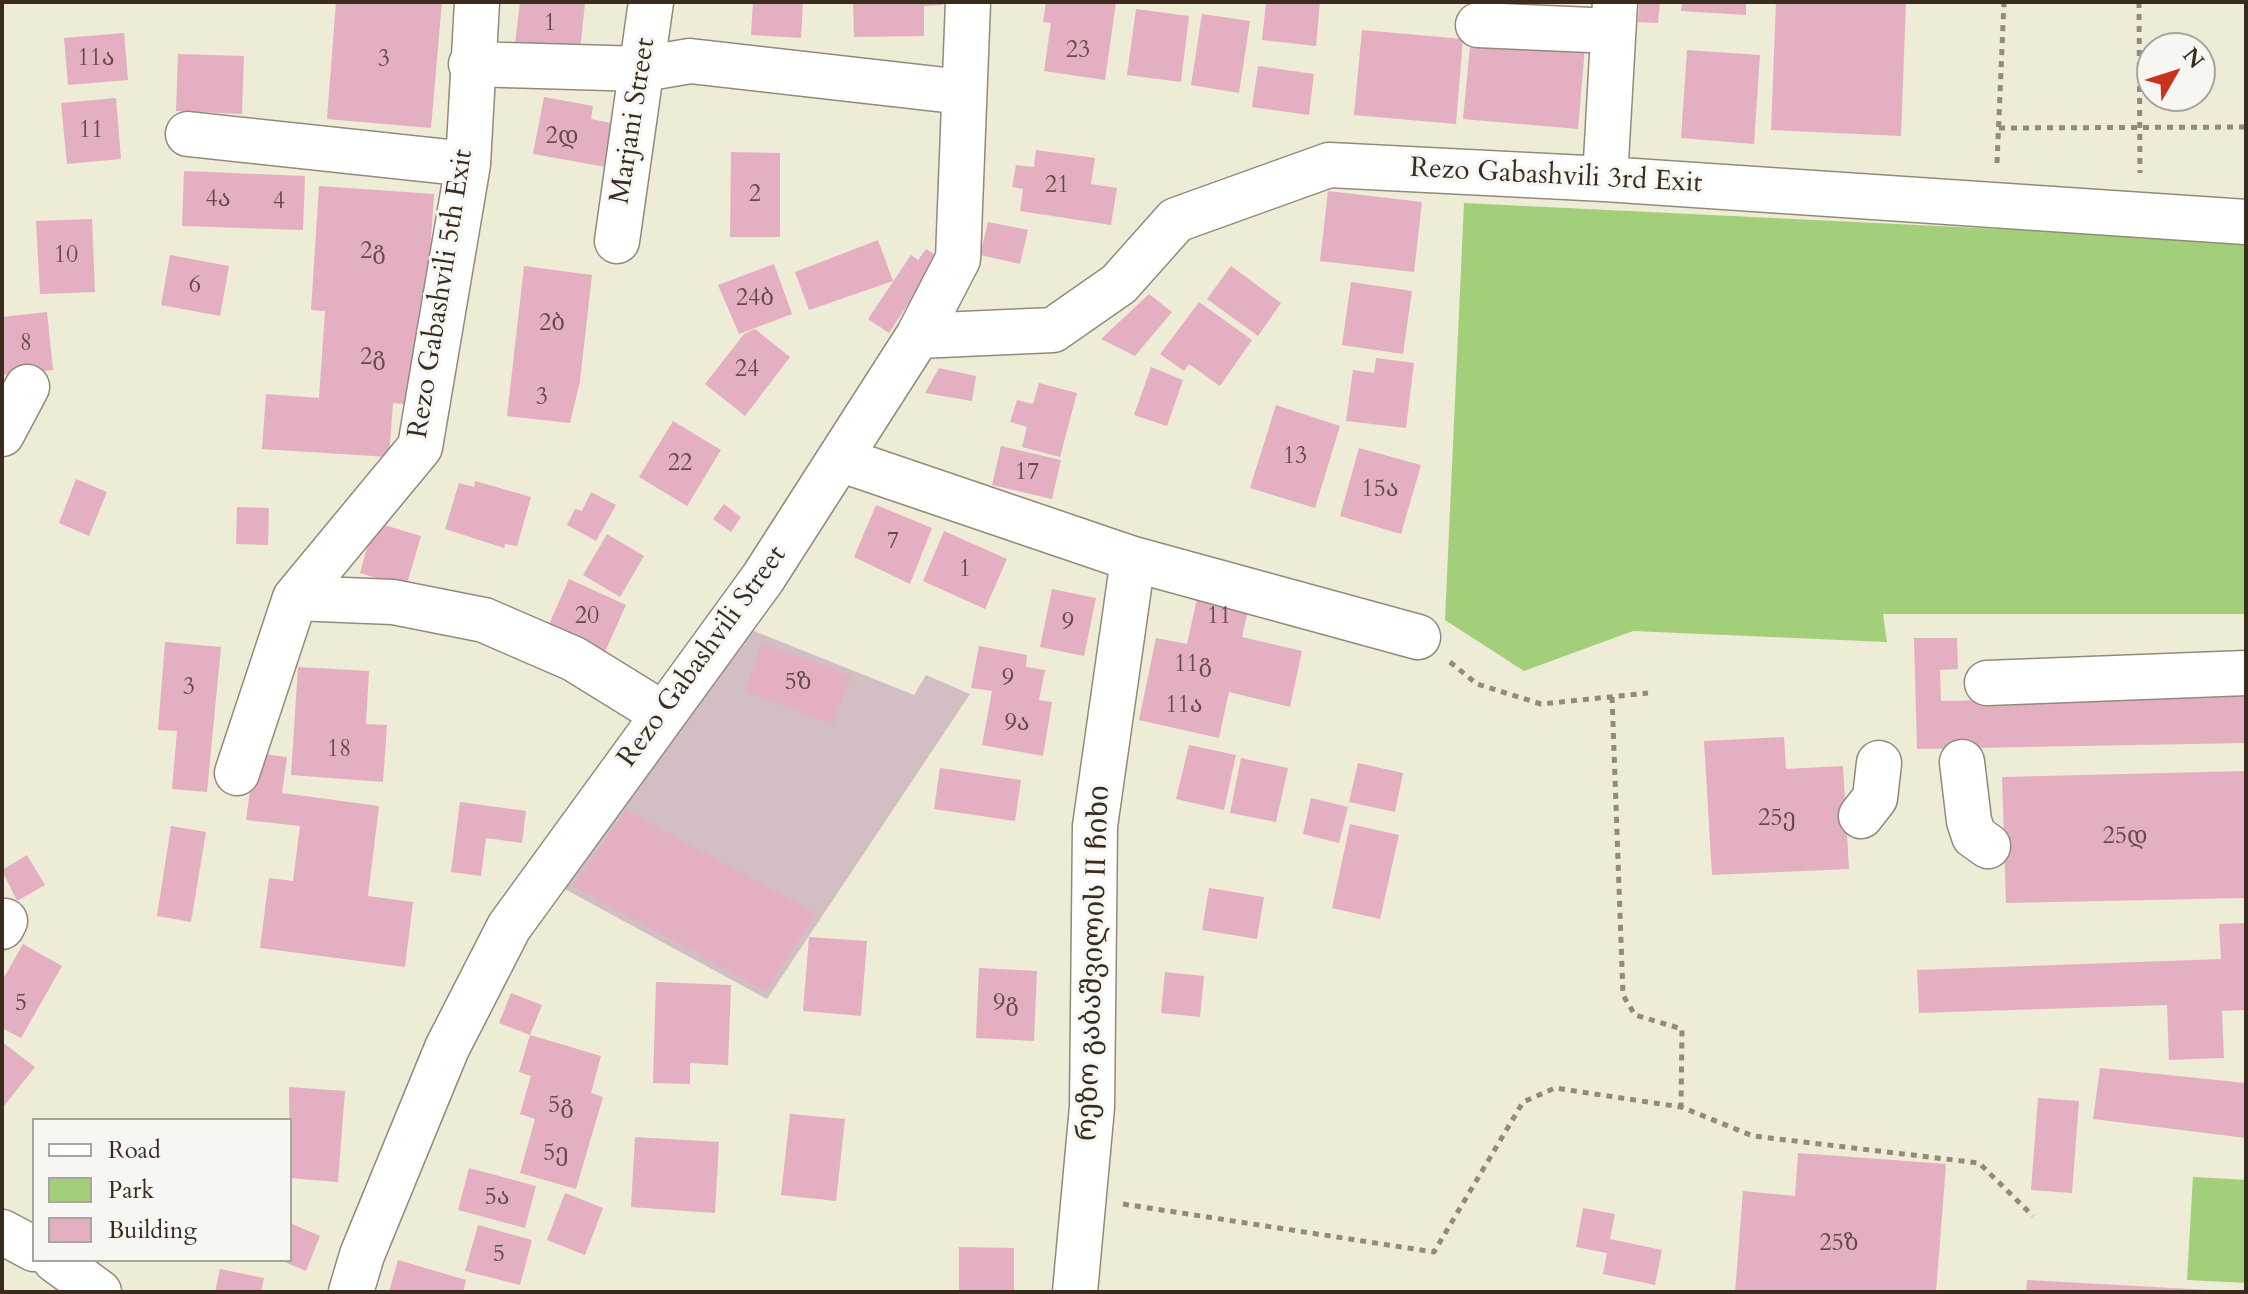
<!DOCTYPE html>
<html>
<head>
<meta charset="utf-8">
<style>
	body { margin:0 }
	#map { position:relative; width:2248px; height:1294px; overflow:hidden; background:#eeebd6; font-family:Cardo,serif }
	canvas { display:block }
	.frame { position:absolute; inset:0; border:4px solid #3b2a1e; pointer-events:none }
	.legend { position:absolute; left:32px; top:1118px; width:260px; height:144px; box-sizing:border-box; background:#f6f6f2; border:2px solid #aba49d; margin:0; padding:10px 14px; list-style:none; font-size:24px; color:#3b2a1e }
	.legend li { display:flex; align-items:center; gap:16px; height:40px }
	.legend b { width:40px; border:2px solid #aba49d }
	.north { position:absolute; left:2136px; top:32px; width:80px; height:80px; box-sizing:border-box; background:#f6f6f2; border:2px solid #aba49d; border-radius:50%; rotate:51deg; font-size:22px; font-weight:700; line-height:32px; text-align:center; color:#3b2a1e }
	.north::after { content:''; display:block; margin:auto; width:28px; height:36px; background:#c8321e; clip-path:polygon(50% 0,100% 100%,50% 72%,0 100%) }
</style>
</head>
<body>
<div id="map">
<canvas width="2248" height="1294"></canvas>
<div class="frame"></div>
<ul class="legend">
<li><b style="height:10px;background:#fff"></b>Road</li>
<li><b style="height:22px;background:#a3cf7b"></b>Park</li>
<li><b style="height:22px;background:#e4b0c1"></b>Building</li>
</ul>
<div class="north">N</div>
</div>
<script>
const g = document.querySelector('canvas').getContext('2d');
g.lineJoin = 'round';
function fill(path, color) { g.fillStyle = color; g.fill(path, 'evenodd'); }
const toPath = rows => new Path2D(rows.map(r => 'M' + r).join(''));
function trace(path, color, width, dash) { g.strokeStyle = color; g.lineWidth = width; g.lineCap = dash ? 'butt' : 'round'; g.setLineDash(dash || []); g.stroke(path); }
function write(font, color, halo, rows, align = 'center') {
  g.font = font + ' Cardo,"Noto Serif Georgian",serif'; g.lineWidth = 6; g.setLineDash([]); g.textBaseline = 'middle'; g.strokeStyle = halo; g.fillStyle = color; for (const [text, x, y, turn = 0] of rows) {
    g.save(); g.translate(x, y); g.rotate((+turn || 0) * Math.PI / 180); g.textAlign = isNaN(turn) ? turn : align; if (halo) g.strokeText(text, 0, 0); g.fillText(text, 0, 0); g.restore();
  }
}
const industrial = toPath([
	[749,629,914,695,926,675,970,694,767,999,563,888]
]);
const green = toPath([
	[1464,203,2246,241,2246,614,1883,614,1887,642,1633,631,1524,671,1445,620],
	[2193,1177,2246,1180,2246,1283,2187,1280]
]);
const building = toPath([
	[336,2,442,2,431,128,327,119],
	[520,2,585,3,580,50,515,44],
	[753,2,803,2,801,38,751,35],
	[853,2,942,2,943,5,924,6,924,36,854,37],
	[1046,2,1116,2,1105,80,1044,71,1051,23,1043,22],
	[1266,2,1320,2,1316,46,1262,40],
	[1639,2,1660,2,1658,23,1638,22],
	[1682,2,1746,2,1746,15,1681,11],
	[1776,2,1906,2,1901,136,1771,130],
	[1136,9,1189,16,1181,82,1127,75],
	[1202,14,1250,21,1239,93,1191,85],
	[1362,30,1463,39,1456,124,1354,115],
	[124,33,128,80,68,85,64,38],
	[1471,36,1585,47,1578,129,1463,119],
	[1687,50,1760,55,1754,144,1681,138],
	[178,54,244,56,242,114,176,111],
	[1258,66,1314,74,1309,115,1252,107],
	[544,97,593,106,591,119,621,125,617,169,533,154],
	[116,98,121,159,67,164,61,103],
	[1036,150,1095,158,1091,184,1117,188,1111,225,1020,211,1023,189,1012,187,1016,165,1034,167],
	[731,152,780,153,780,237,730,237],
	[184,171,305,176,303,230,182,226],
	[319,186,434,194,420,405,393,403,389,457,262,449,266,394,319,398,325,311,311,310],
	[1328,191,1422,202,1414,272,1320,261],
	[92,219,95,292,40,294,36,221],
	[988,222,1028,230,1020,264,980,255],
	[878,240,893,281,809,310,795,272],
	[926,249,939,257,889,333,868,319,911,255,918,260],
	[170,255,229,266,220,316,161,305],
	[774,264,792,314,739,334,718,285],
	[524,266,592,275,580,381,570,423,507,416],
	[1231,266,1281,303,1258,336,1207,299],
	[1351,282,1412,291,1403,354,1342,345],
	[1149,294,1172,312,1135,356,1101,339],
	[1199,302,1252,340,1220,386,1189,364,1184,371,1160,354],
	[47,312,53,370,2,375,2,317],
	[755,329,790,357,745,416,705,384,744,334],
	[1376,358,1414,363,1406,428,1346,421,1353,370,1374,373],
	[1151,367,1183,380,1167,426,1134,415],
	[939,368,976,376,972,401,925,393],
	[1039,383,1077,393,1060,457,1022,447,1027,427,1010,422,1017,400,1033,404],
	[1276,405,1340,426,1315,508,1250,488],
	[673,421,721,450,687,506,639,477],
	[1001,446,1061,460,1052,499,992,485],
	[1359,448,1421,465,1401,534,1340,516],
	[76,479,107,492,89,536,59,523],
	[475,481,531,497,517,546,505,544,504,548,445,529,459,483,474,487],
	[591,492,616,505,596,541,567,525,575,509,582,511],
	[724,504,741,517,731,532,713,519],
	[876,505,932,528,910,584,854,557],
	[237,507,269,508,268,545,236,544],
	[374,522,421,536,406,587,360,573],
	[944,531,1007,559,985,609,923,581],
	[607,534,644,556,620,597,583,575],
	[569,579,626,605,604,654,547,629],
	[1200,585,1251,596,1242,637,1302,651,1290,707,1229,692,1219,738,1139,720,1156,638,1187,644],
	[1052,589,1096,598,1084,656,1040,647],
	[1914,638,1957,638,1958,669,1940,670,1941,701,2246,696,2246,743,1917,749],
	[165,642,221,647,207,792,172,789,177,731,158,730],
	[762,643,851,676,833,724,745,691],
	[979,646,1027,655,1026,667,1045,670,1039,700,1052,702,1043,756,982,745,992,691,971,688],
	[298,667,369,671,366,724,387,725,383,782,291,775],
	[1784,737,1786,769,1843,766,1849,869,1712,875,1704,741],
	[1189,745,1236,755,1224,810,1176,799],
	[255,753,287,757,282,793,379,806,368,896,413,902,405,967,260,948,269,878,293,881,300,826,246,820],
	[1241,758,1288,768,1276,822,1230,813],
	[1358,763,1403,773,1395,812,1349,802],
	[940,768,1021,780,1015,821,934,809],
	[2246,771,2246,898,2006,903,2002,777],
	[1311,798,1348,807,1339,843,1303,834],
	[460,802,526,811,522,843,486,838,481,876,451,872],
	[626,810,815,913,766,991,573,886],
	[1350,824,1399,835,1380,919,1332,908],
	[171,826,206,832,191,922,157,916],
	[27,855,45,885,17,901,2,870],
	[1209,888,1264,897,1257,939,1202,930],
	[2246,923,2246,1010,2222,1011,2224,1058,2169,1060,2167,1005,1919,1013,1917,970,2221,959,2219,924],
	[809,937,867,941,861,1016,803,1011],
	[23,944,62,966,21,1038,2,1028,2,981],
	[979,968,1037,971,1034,1041,976,1038],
	[1165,972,1204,976,1200,1017,1161,1013],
	[656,982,731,985,728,1065,690,1063,690,1084,653,1083],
	[511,993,542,1005,530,1035,499,1023],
	[530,1035,601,1056,591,1093,603,1097,576,1189,520,1173,535,1119,520,1114,531,1076,519,1072],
	[2,1042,35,1067,4,1106,2,1104],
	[2100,1068,2246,1083,2246,1138,2093,1119],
	[289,1087,345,1091,338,1182,290,1178],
	[2038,1098,2079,1101,2072,1193,2031,1190],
	[790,1114,845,1119,836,1201,781,1195],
	[635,1137,719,1142,715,1213,631,1207],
	[1798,1153,1946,1164,1936,1292,1735,1292,1743,1191,1795,1196],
	[469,1168,536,1186,525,1228,458,1210],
	[565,1193,603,1208,585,1255,547,1240],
	[1583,1208,1615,1214,1610,1239,1662,1250,1655,1285,1603,1274,1607,1253,1576,1247],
	[290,1223,320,1236,306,1271,280,1260,290,1260],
	[478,1225,532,1240,520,1285,465,1271],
	[959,1247,1014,1248,1014,1292,959,1292],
	[398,1260,466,1280,463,1292,389,1292],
	[220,1269,264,1278,261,1292,215,1292],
	[2027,1280,2209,1290,2209,1292,2026,1292]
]);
const path = toPath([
	[2139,2,2140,173],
	[1999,128,2246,127],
	[1997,163,2004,2],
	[1450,662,1477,684,1541,704,1648,693],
	[1612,697,1623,995,1635,1015,1682,1029,1681,1107],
	[1123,1204,1434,1252,1523,1102,1555,1088,1681,1107,1753,1136,1979,1163,2033,1216]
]);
const minor = toPath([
	[1478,25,1613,31],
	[471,64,643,69,690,61,963,92],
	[188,134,468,164],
	[1605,179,1615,2],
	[617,241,651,2],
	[918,336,1053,330,1119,284,1176,220,1329,165,1605,179,2246,222],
	[2,434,27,387],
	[842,460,1133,559,1418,637],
	[295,598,393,602,484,620,574,659,663,714],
	[1987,683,2246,673],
	[1962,762,1969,821,1974,836,1988,846],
	[237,773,295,598,420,447,468,164,477,2],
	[1861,816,1875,798,1879,763],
	[2,927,5,921],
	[2,1232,34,1249],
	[55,1260,99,1292],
	[351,1292,362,1255,447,1048,509,927,763,578,918,336,958,259,968,2],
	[1075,1292,1092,1107,1095,826,1133,559]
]);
const numberNames = [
	["1",550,24],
	["23",1078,51],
	["11ა",96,59],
	["3",384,60],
	["11",91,131],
	["2დ",562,137],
	["21",1057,186],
	["2",755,195],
	["4ა",218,200],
	["4",279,202],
	["2გ",373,252],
	["10",66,256],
	["6",195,286],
	["24ბ",755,299],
	["2ბ",552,324],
	["8",26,344],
	["2გ",373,358],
	["24",747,370],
	["3",542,398],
	["13",1295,457],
	["22",680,464],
	["17",1027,473],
	["15ა",1380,490],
	["7",893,542],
	["1",965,570],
	["20",587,617],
	["11",1219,617],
	["9",1068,623],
	["11გ",1193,665],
	["9",1008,679],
	["5ზ",798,683],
	["3",189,688],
	["11ა",1184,706],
	["9ა",1017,724],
	["18",339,750],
	["25ე",1777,819],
	["25დ",2125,837],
	["5",21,1004],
	["9გ",1006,1004],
	["5გ",561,1106],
	["5ე",556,1154],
	["5ა",497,1198],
	["25ზ",1839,1244],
	["5",499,1255]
];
const streetNames = [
	["Marjani Street",634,121,-81],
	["Rezo Gabashvili 3rd Exit",1556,177,3],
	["Rezo Gabashvili 5th Exit",442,294,-81],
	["Rezo Gabashvili Street",703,657,-54],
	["რეზო გაბაშვილის II ჩიხი",1095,963,-88]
];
fill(industrial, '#d2bec3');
fill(green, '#a3cf7b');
fill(building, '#e4b0c1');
trace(minor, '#948a7a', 47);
trace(path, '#948a7a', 5, [6, 6]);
trace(minor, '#fff', 44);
write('24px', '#654c47', null, numberNames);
write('28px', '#3b2a1e', '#f6f6f2', streetNames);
</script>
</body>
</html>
